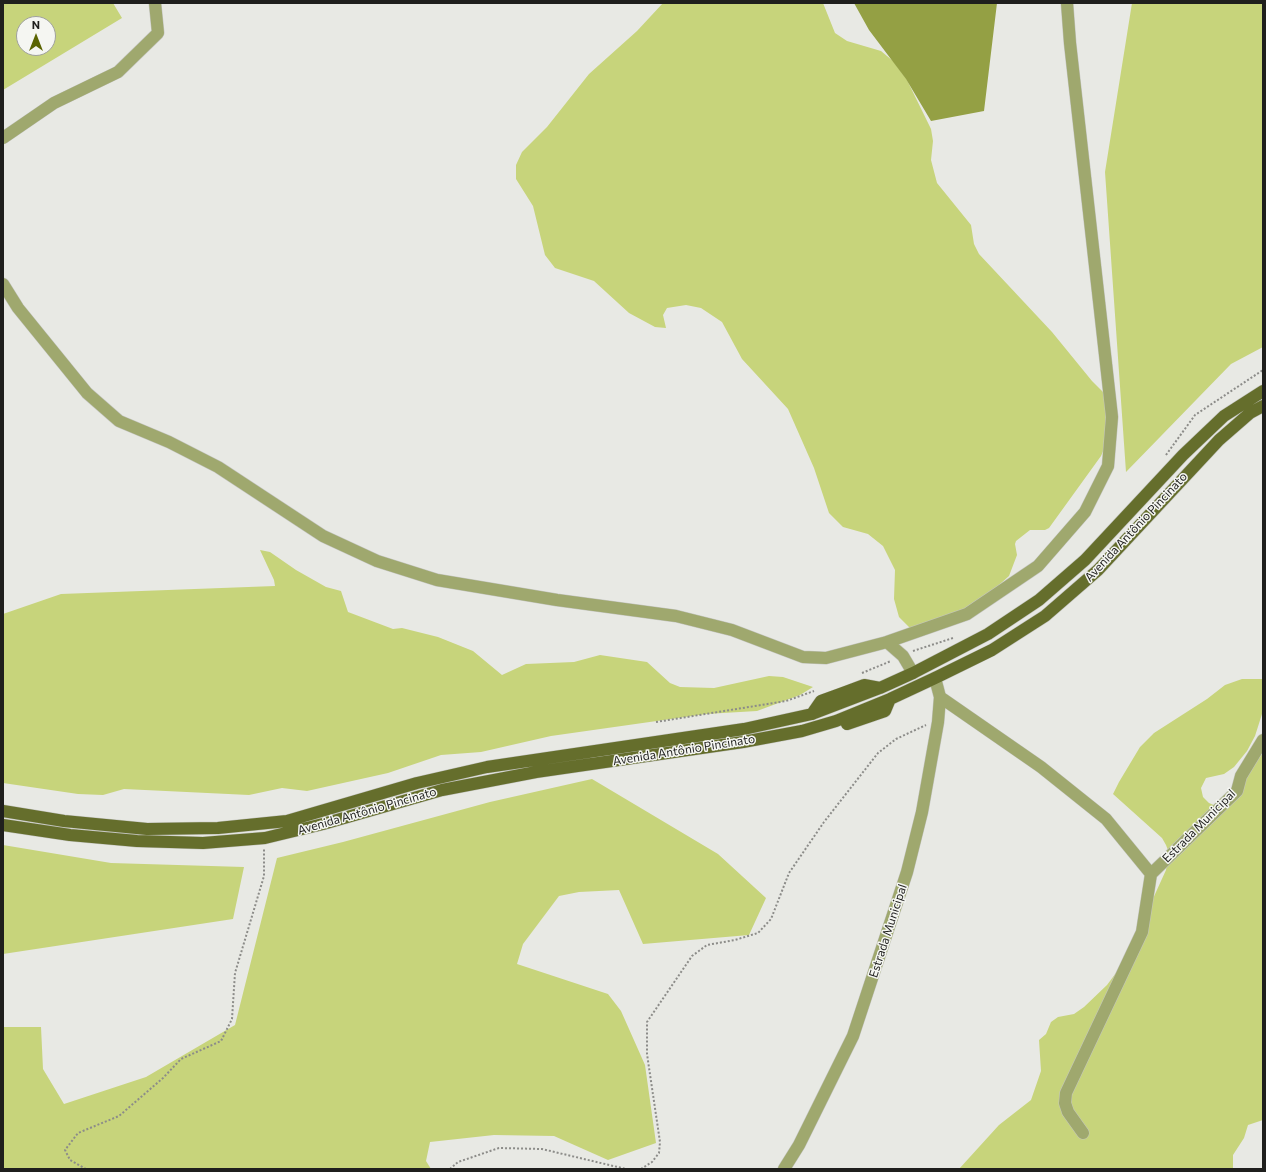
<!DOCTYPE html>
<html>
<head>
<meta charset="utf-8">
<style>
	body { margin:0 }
	#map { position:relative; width:1266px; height:1172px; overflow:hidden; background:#e8e9e4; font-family:Commissioner,sans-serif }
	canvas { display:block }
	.frame { position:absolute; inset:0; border:4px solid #1f1f1d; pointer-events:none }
	.north { position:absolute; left:16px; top:16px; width:40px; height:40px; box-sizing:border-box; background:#f5f6f2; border:1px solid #9fa09d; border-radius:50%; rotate:0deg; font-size:11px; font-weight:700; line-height:16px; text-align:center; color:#1f1f1d }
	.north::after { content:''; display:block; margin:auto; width:14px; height:18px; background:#5a6402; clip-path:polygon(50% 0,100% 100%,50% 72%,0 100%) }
</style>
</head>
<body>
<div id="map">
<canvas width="1266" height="1172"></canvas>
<div class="frame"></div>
<div class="north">N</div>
</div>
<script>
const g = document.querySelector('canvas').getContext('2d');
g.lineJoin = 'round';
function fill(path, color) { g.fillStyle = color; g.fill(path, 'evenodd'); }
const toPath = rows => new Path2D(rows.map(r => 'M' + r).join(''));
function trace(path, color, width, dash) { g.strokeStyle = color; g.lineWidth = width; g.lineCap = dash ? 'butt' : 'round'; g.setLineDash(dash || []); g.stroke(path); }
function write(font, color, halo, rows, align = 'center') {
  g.font = font + ' Commissioner,sans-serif'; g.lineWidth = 3; g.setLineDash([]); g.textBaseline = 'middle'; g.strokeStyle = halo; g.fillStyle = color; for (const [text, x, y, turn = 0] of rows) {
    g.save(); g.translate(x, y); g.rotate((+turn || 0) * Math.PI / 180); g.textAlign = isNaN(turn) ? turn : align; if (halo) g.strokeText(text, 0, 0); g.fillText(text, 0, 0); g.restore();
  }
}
const green = toPath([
	[3,3,113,3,122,18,3,90],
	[24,24,48,24,48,48,24,48],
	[663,3,823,3,835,33,847,41,881,51,893,61,907,80,931,129,933,141,931,160,937,183,971,225,974,244,979,254,1052,332,1092,381,1109,398,1112,431,1101,456,1049,528,1045,530,1030,530,1016,541,1015,544,1017,555,1009,576,980,602,945,623,911,629,899,617,894,599,895,570,883,546,868,534,843,527,829,513,814,468,788,409,742,359,722,322,701,308,686,305,667,308,663,315,666,328,655,327,629,313,594,281,555,268,545,255,533,206,516,179,516,165,522,152,547,127,589,74,637,31],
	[1132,3,1263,3,1263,347,1231,364,1126,472,1105,172],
	[260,550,270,552,296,570,326,587,341,591,348,612,393,629,402,628,438,637,473,651,502,675,526,664,574,662,600,655,647,662,670,683,680,687,714,688,769,676,783,677,813,687,800,695,757,711,706,714,551,736,481,752,441,755,388,773,307,791,282,788,249,795,124,789,103,795,78,794,3,783,3,614,61,594,275,586,274,580],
	[1242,679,1263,679,1262,714,1255,736,1247,751,1234,767,1224,774,1206,778,1201,788,1203,797,1209,803,1218,807,1226,807,1234,802,1246,774,1263,753,1263,1120,1248,1125,1244,1138,1233,1155,1233,1169,959,1169,999,1125,1031,1100,1041,1071,1039,1040,1046,1034,1051,1022,1058,1017,1074,1014,1084,1007,1107,985,1139,942,1151,903,1166,870,1169,853,1166,845,1162,838,1113,794,1119,782,1140,747,1154,733,1207,699,1225,685],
	[592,779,718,854,766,898,749,935,643,944,619,890,579,892,559,896,523,944,517,964,608,994,621,1011,645,1065,656,1143,608,1160,554,1136,494,1135,430,1142,426,1161,431,1169,3,1169,3,1027,41,1027,43,1069,64,1104,146,1077,235,1025,277,858,343,842,490,802],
	[3,845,111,863,244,867,233,919,3,954]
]);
const water = toPath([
	[854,3,997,3,984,111,931,121,906,79,869,30]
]);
const path = toPath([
	[1166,455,1195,415,1263,370],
	[913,651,953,638],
	[862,673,891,661],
	[656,722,786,701,814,691],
	[86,1169,70,1160,65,1150,78,1133,119,1116,163,1078,181,1059,221,1041,232,1019,235,973,264,876,264,849],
	[450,1169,458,1162,499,1148,542,1149,626,1169],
	[641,1169,652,1162,659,1153,660,1142,647,1054,647,1022,692,956,707,945,735,940,758,933,771,919,789,873,824,822,878,753,896,739,926,725]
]);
const street = toPath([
	[3,138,54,103,118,72,158,33,155,3],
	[3,284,18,308,87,393,119,421,169,442,218,467,323,536,377,561,437,580,557,600,676,616,732,630,803,657,826,658,887,642,903,656,913,673],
	[887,642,967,614,1038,566,1085,512,1108,466,1112,417,1070,43,1067,3],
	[940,697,1041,767,1106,819,1151,874],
	[1083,1133,1068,1112,1065,1103,1066,1093,1142,932,1151,874,1237,791,1241,776,1263,740],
	[784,1169,799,1145,853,1036,907,872,922,812,938,722,940,697,935,678]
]);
const primary = toPath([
	[812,714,821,701,843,693,864,685,880,688],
	[847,724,885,711,890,699],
	[3,811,64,821,147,829,218,828,287,821,417,783,487,767,744,729,812,714,880,688,913,673,988,634,1039,600,1085,560,1183,455,1224,416,1263,391],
	[3,825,70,835,137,841,203,843,265,838,323,824,442,790,536,772,743,742,802,731,836,721,890,699,935,678,992,650,1045,616,1098,570,1219,440,1250,413,1263,406]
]);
const streetNames = [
	["Avenida Antônio Pincinato",1136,527,-47],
	["Avenida Antônio Pincinato",684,750,-9],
	["Avenida Antônio Pincinato",367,811,-16],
	["Estrada Municipal",1199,826,-45],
	["Estrada Municipal",888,931,-72]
];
fill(green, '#c7d47b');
fill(water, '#94a044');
trace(street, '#c4c5c0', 13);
trace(primary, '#c4c5c0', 13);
trace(path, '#8c8c89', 2, [2, 2]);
trace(street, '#9fa86e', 12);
trace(primary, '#656e2c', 12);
write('12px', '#1f1f1d', '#f5f6f2', streetNames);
</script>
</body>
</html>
